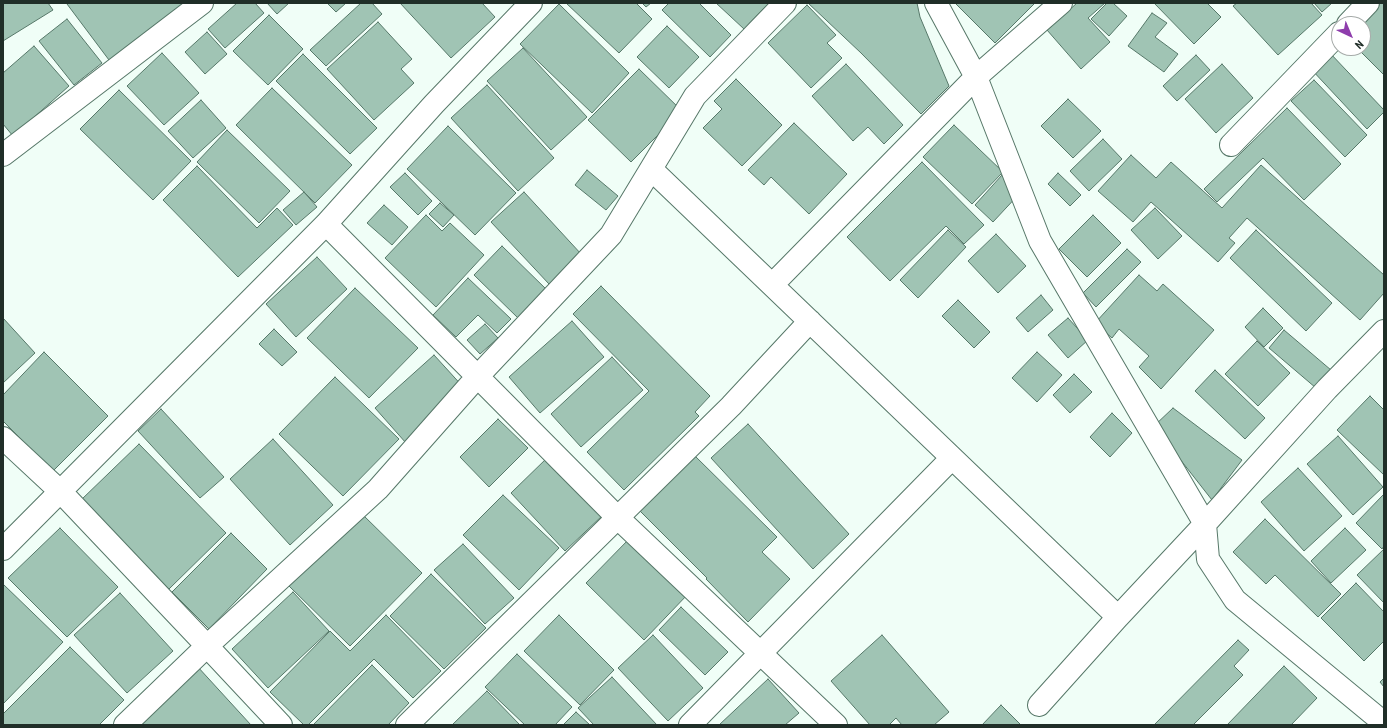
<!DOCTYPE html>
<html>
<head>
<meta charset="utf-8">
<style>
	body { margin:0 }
	#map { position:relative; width:1387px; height:728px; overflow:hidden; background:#f0fef7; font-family:"Roboto Condensed",sans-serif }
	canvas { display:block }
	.frame { position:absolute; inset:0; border:4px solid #202e28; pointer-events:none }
	.north { position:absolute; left:1331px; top:16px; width:40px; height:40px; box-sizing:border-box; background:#fff; border:1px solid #a6aba9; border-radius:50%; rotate:136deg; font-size:11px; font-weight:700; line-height:16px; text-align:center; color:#202e28 }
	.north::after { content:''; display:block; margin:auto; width:14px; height:18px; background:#8e3dac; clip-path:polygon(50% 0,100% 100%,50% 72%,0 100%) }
</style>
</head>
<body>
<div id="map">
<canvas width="1387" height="728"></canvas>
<div class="frame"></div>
<div class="north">N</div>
</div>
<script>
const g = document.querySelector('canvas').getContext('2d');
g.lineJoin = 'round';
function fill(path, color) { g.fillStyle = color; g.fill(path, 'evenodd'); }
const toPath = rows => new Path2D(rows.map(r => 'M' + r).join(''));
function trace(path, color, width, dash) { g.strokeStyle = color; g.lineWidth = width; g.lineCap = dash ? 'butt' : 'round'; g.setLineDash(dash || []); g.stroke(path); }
const building = toPath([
	[3,3,48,3,53,10,3,41,3,3],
	[69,3,193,3,112,64,67,4,69,3],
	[237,3,255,3,264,13,225,48,208,29,237,3],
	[267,3,289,3,277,14,267,3],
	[327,3,346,3,336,12,327,3],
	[361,3,372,3,382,14,326,66,310,50,361,3],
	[400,3,482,3,495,17,451,58,400,3],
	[566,3,636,3,652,19,619,53,566,3],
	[642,3,651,3,646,7,642,3],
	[669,3,699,3,731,35,710,57,662,10,669,3],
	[716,3,769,3,744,29,716,3],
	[808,3,917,3,920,17,949,86,921,114,861,53,808,3],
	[955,3,1035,3,995,43,955,3],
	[1077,3,1105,3,1088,18,1110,42,1081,69,1047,30,1077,3],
	[1107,3,1113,3,1127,16,1109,36,1091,19,1107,3],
	[1154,3,1207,3,1221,17,1194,44,1154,3],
	[1237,3,1311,3,1322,15,1278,55,1233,6,1237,3],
	[1314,3,1332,3,1322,12,1314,3],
	[1377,3,1384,3,1384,75,1357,48,1363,48,1363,24,1377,3],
	[559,4,629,73,592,113,520,44,559,4],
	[807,5,836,35,827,43,842,58,811,88,768,43,807,5],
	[1152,13,1167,23,1155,37,1178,54,1164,72,1128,46,1152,13],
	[269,15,303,49,268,85,233,51,269,15],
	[67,19,102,63,74,85,39,41,67,19],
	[378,22,412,59,401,69,414,83,374,120,327,69,378,22],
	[667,26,699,57,669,88,637,57,667,26],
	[207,32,227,54,205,74,185,52,207,32],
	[34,46,69,86,13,136,3,124,3,73,34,46],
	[523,48,587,117,551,150,487,81,523,48],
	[1329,52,1384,110,1384,112,1367,129,1311,69,1329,52],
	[162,53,199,93,164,125,127,86,162,53],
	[303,54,377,128,350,154,276,81,303,54],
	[1196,55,1210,70,1177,101,1163,86,1196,55],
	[846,64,903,125,884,144,868,127,853,141,812,96,846,64],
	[1222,64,1253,98,1216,133,1185,99,1222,64],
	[639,69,682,111,631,162,588,120,639,69],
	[736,79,782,125,742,166,703,128,722,109,714,101,736,79],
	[1314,80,1367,135,1345,157,1291,101,1314,80],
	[487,85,554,158,518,191,451,118,487,85],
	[272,88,352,165,315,203,236,125,272,88],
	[119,90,191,161,153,200,80,129,119,90],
	[1068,99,1101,131,1073,158,1041,126,1068,99],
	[201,100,226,128,193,158,168,131,201,100],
	[1287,108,1341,164,1304,200,1263,158,1217,202,1204,189,1287,108],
	[794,123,847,174,809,214,771,177,764,185,748,170,794,123],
	[954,125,1003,172,972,204,923,157,954,125],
	[448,126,516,193,475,235,407,169,448,126],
	[227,130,290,191,259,223,197,162,227,130],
	[1103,139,1122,159,1089,191,1070,171,1103,139],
	[1131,155,1156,178,1171,162,1222,208,1261,165,1384,275,1384,293,1360,320,1247,218,1229,238,1235,243,1218,262,1151,202,1133,222,1098,191,1131,155],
	[922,162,984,225,964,244,946,226,890,281,847,237,922,162],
	[197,166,257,228,277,208,293,225,238,277,163,200,197,166],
	[587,170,618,196,606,210,575,185,587,170],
	[405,173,432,201,418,215,390,187,405,173],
	[1058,173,1081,195,1070,206,1048,184,1058,173],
	[1002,175,1020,193,993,222,975,205,1002,175],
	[304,192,317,207,296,225,283,210,304,192],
	[524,192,582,255,549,284,491,222,524,192],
	[440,203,454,215,443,227,429,214,440,203],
	[384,205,408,227,392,245,367,223,384,205],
	[1155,208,1182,236,1158,259,1131,230,1155,208],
	[426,215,442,231,450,223,484,255,436,307,385,258,426,215],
	[1093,215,1121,243,1087,277,1059,249,1093,215],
	[948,230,966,247,918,298,900,280,948,230],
	[1256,230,1332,303,1306,331,1230,258,1256,230],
	[996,234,1026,266,998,293,968,261,996,234],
	[502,246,547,290,519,319,474,275,502,246],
	[1127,249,1141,262,1096,307,1083,293,1127,249],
	[317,257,347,289,296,337,266,304,317,257],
	[1139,275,1157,291,1163,284,1214,330,1161,389,1139,367,1149,356,1119,329,1112,338,1095,323,1139,275],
	[468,278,511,319,497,333,478,315,456,337,433,315,468,278],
	[601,286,710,396,695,412,699,416,624,490,587,452,649,391,573,314,601,286],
	[355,288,418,348,369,398,307,338,355,288],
	[1041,295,1053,310,1028,332,1016,318,1041,295],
	[958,300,990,332,974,348,942,316,958,300],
	[1263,308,1283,328,1264,347,1245,327,1263,308],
	[3,318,35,353,3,383,3,318],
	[1068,318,1088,340,1068,358,1048,335,1068,318],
	[572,321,604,357,540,413,509,377,572,321],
	[485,324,498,338,480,354,467,340,485,324],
	[274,329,297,352,282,366,259,344,274,329],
	[1284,330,1331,370,1316,388,1269,348,1284,330],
	[1257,341,1290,373,1258,406,1225,374,1257,341],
	[44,352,108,416,53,471,3,421,3,395,44,352],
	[1037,352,1062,375,1037,402,1012,378,1037,352],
	[434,355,465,389,406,443,375,408,434,355],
	[612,357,643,390,581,447,551,414,612,357],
	[1215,370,1265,418,1245,439,1195,391,1215,370],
	[1074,374,1092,392,1070,413,1053,395,1074,374],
	[335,377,399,439,343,496,279,434,335,377],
	[1370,396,1384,410,1384,475,1337,430,1370,396],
	[1173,408,1242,460,1212,500,1154,426,1173,408],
	[161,409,224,477,200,498,138,431,161,409],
	[1112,413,1132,433,1110,457,1090,437,1112,413],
	[498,419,528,448,489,487,460,457,498,419],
	[748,424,849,534,813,569,711,458,748,424],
	[1338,436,1383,487,1353,515,1307,464,1338,436],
	[273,439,333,505,290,545,230,479,273,439],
	[139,444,226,533,169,589,81,500,139,444],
	[694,455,777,537,762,552,790,579,748,622,706,579,707,578,639,510,694,455],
	[548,457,603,515,565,551,511,493,548,457],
	[1298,468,1342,516,1304,551,1261,502,1298,468],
	[1384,494,1384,546,1382,549,1356,523,1384,494],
	[503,495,559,548,519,590,463,535,503,495],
	[361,513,422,573,350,646,289,586,361,513],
	[1265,519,1341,594,1318,617,1275,575,1266,584,1233,552,1265,519],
	[60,528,118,587,67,637,8,578,60,528],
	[1345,528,1366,550,1331,583,1311,561,1345,528],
	[231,533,267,569,209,629,172,592,231,533],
	[631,537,689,593,644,640,586,583,631,537],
	[463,544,514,598,485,624,434,570,463,544],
	[1384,549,1384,603,1357,575,1384,549],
	[431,574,486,628,444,669,390,616,431,574],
	[1356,583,1384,612,1384,641,1364,661,1321,618,1356,583],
	[3,584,63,642,3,704,3,584],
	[293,592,329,631,268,688,232,649,293,592],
	[120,593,173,651,127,693,74,635,120,593],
	[681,607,728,652,705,675,659,630,681,607],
	[386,615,441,671,413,698,374,659,308,725,304,725,270,692,330,631,350,651,386,615],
	[559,615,614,670,580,705,524,651,559,615],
	[653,635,703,688,668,721,618,668,653,635],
	[882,635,949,712,934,725,902,725,896,718,889,725,870,725,831,681,882,635],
	[1238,640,1249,650,1234,666,1243,675,1193,725,1154,725,1238,640],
	[70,647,124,700,99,725,3,725,3,714,70,647],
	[517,654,572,707,555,725,525,725,485,687,517,654],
	[372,665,409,703,388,725,313,725,372,665],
	[197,666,251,725,133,725,197,666],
	[1284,666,1317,698,1291,725,1227,725,1284,666],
	[612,677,657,725,594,725,578,708,612,677],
	[1384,678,1384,687,1380,682,1384,678],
	[768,679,799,713,785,725,719,725,768,679],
	[487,691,520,725,452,725,487,691],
	[1001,705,1021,725,982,725,1001,705],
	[576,712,590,725,563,725,576,712]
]);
const street = toPath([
	[936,3,976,77,1040,241,1205,524,1208,559,1235,600,1384,723],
	[1061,3,976,77,772,285,1118,617,1205,524,1327,389,1384,331],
	[1348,24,1368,3],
	[1231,145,1339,33],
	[3,155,202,3],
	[651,169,772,285],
	[326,224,618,518,836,725],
	[3,438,61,492,207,646,125,725],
	[3,549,326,224,434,104,531,3],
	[1039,705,1118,617],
	[281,725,207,646,378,489,478,376,611,235,695,96,785,3],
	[407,725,731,406,810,321],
	[690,725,952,458]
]);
fill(building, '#a0c4b4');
trace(building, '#567869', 1);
trace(street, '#567768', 24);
trace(street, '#fff', 22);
</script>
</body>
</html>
